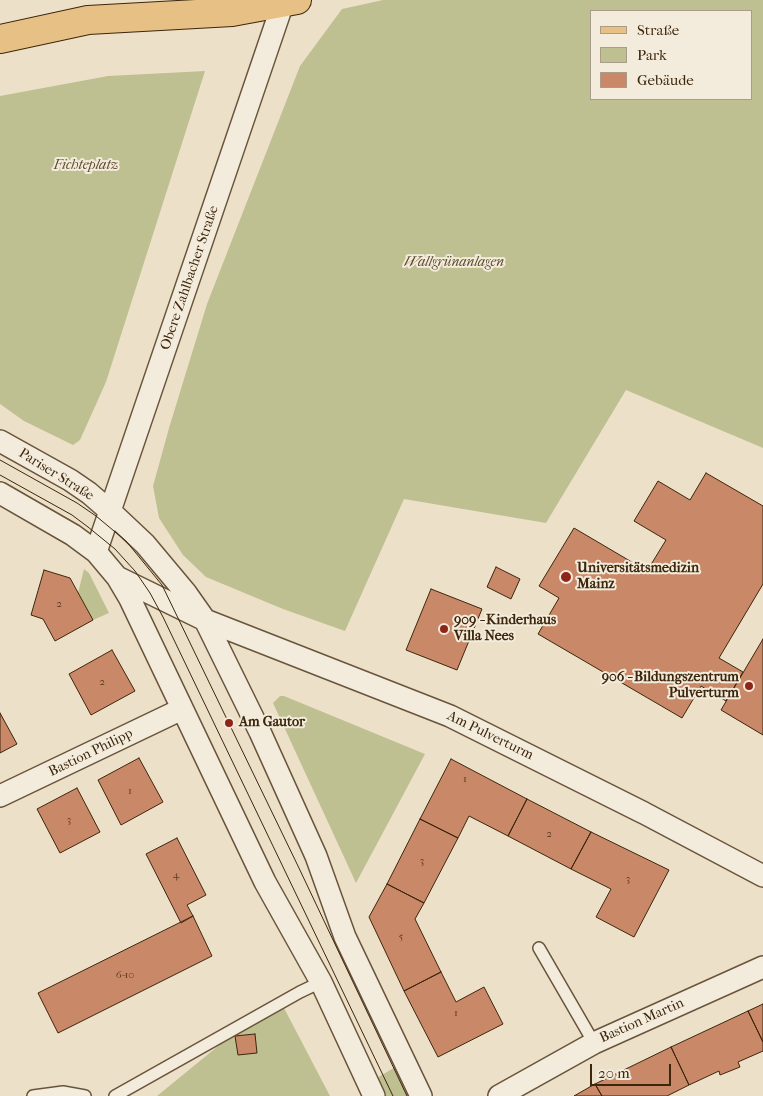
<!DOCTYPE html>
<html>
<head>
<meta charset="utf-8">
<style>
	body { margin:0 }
	#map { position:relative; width:763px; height:1096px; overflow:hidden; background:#ede0c8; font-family:"IM FELL French Canon",serif }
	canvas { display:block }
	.legend { position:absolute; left:590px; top:10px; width:162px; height:90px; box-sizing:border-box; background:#f3ebdb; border:1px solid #aa9c88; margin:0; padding:6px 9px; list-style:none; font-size:15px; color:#3c260c }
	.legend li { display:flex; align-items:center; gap:10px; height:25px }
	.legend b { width:25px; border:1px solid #aa9c88 }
	.scale { position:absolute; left:590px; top:1064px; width:81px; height:22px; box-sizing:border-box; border:2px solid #3c260c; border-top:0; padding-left:6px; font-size:15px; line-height:18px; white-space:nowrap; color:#3c260c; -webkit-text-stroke:4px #f3ebdb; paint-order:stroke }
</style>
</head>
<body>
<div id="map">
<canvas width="763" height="1096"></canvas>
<ul class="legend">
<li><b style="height:6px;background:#e6c084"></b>Straße</li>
<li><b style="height:14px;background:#bfc091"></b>Park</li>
<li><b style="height:14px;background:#c98867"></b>Gebäude</li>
</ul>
<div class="scale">20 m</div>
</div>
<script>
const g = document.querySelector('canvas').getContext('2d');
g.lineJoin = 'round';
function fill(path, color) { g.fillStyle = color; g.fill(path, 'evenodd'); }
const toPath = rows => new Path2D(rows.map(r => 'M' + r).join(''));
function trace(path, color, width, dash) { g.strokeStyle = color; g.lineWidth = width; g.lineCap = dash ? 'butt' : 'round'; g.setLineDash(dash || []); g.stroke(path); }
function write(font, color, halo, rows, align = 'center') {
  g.font = font + ' "IM FELL French Canon",serif'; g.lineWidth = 4; g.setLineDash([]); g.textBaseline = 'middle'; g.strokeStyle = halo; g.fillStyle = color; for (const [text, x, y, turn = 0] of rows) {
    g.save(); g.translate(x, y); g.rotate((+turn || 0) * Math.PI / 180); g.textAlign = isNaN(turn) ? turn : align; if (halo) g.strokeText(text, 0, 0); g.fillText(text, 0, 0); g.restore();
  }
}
const green = toPath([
	[383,0,763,0,763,448,626,390,546,523,404,499,345,631,283,609,206,577,183,555,159,518,153,486,169,428,207,304,300,66,342,9],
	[592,11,752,11,752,99,592,99],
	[205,71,106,382,80,440,73,445,24,421,0,404,0,96,108,76],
	[84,569,89,573,109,613,93,620,78,593],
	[280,696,284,696,425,754,356,883,273,703],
	[284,1008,330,1096,157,1096,223,1042],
	[397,1066,411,1096,383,1096,375,1079]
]);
const building = toPath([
	[706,473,763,506,763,584,719,658,743,672,726,701,701,686,682,718,538,634,559,598,539,586,574,528,647,571,666,540,634,521,658,481,690,500,706,473],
	[496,567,520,579,511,599,487,587,496,567],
	[44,570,70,578,93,620,55,641,43,619,31,615,44,570],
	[431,589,482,609,457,670,406,650,431,589],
	[763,639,763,735,721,710,763,639],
	[112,650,135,691,91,715,69,674,112,650],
	[0,713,17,744,0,753,0,713],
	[139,758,163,802,121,825,98,780,139,758],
	[451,759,527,799,508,836,469,816,458,838,420,819,451,759],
	[77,788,100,832,60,853,37,809,77,788],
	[527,799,591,832,571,869,508,836,527,799],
	[420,819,458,838,424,903,387,884,420,819],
	[591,832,669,870,634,937,596,917,611,889,571,869,591,832],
	[177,838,206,895,187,905,193,916,181,923,146,854,177,838],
	[387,884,424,903,415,919,441,972,404,991,369,917,387,884],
	[193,916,212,956,58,1033,38,993,193,916],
	[441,972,456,1002,484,987,503,1024,438,1057,404,991,441,972],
	[763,1004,763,1042,748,1011,763,1004],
	[748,1011,763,1042,763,1051,738,1062,740,1067,720,1075,719,1071,689,1085,671,1047,748,1011],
	[255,1034,257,1053,238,1055,235,1036,255,1034],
	[671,1047,689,1085,667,1096,602,1096,595,1084,671,1047],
	[595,1084,602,1096,574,1096,595,1084]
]);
const lane = toPath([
	[539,948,594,1043],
	[33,1096,63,1092,85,1096],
	[115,1096,300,992,321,982]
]);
const street = toPath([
	[0,441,70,480,89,493,111,512,145,544,186,593,205,620,260,732,316,856,345,937,421,1096],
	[0,493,73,535,96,552,117,577,130,599,265,882,321,982,374,1096],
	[96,552,283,3],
	[117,577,205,620,450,716,644,813,763,876],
	[0,796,182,709],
	[499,1096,594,1043,763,967]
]);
const primary = toPath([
	[0,39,88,20,232,12,297,0]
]);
const tram = toPath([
	[0,460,77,503,96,516,126,541,162,585,298,866,407,1096],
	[0,475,72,515,88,527,115,549,135,571,150,593,163,617,393,1096]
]);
const markers = [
	[566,577,6,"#8f2418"],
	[444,629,5,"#8f2418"],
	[749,686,5,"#8f2418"],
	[229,723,5,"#8f2418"]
];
const numberNames = [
	["2",59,604],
	["2",102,682],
	["1",465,779],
	["1",130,791],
	["3",69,820],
	["2",549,834],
	["3",422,861],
	["4",176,875],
	["3",628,879],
	["5",401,937],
	["6-10",125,975],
	["1",456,1013]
];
const parkNames = [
	["Fichteplatz",86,166],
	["Wallgrünanlagen",454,263]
];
const streetNames = [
	["Obere Zahlbacher Straße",190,278,-71],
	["Pariser Straße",56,475,32],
	["Am Pulverturm",490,736,26],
	["Bastion Philipp",91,753,-26],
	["Bastion Martin",642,1021,-24]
];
const poiNames = [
	["Universitätsmedizin",577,569],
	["Mainz",577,585],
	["909 - Kinderhaus",454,621],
	["Villa Nees",454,637],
	["906 - Bildungszentrum",739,678,"right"],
	["Pulverturm",739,694,"right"],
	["Am Gautor",239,723]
];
fill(green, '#bfc091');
fill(building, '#c98867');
trace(building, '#3c260c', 1);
trace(lane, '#68543b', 14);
trace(street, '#68543b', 24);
trace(primary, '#3c260c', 30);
trace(lane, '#f3ebdb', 11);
trace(street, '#f3ebdb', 21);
trace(primary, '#e6c084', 28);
trace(tram, '#3c260c', 1);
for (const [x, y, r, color] of markers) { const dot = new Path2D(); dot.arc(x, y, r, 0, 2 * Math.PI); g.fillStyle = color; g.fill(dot); trace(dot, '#f3ebdb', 2); }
write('11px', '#5f3e23', null, numberNames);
write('italic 14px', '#5d4c2d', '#f3ebdb', parkNames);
write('14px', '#3c260c', '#f3ebdb', streetNames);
write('bold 14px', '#3c260c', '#f3ebdb', poiNames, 'left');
</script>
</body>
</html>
